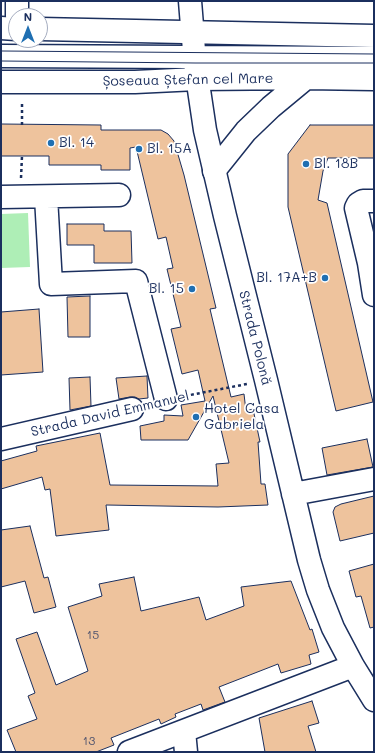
<!DOCTYPE html>
<html>
<head>
<meta charset="utf-8">
<style>
	body { margin:0 }
	#map { position:relative; width:375px; height:753px; overflow:hidden; background:#fff; font-family:Mali,sans-serif }
	canvas { display:block }
	.frame { position:absolute; inset:0; border:2px solid #1b2f5e; pointer-events:none }
	.north { position:absolute; left:8px; top:8px; width:40px; height:40px; box-sizing:border-box; background:#fff; border:1px solid #a4acbf; border-radius:50%; rotate:0deg; font-size:11px; font-weight:700; line-height:16px; text-align:center; color:#1b2f5e }
	.north::after { content:''; display:block; margin:auto; width:14px; height:18px; background:#1f6fb2; clip-path:polygon(50% 0,100% 100%,50% 72%,0 100%) }
</style>
</head>
<body>
<div id="map">
<canvas width="375" height="753"></canvas>
<div class="frame"></div>
<div class="north">N</div>
</div>
<script>
const g = document.querySelector('canvas').getContext('2d');
g.lineJoin = 'round';
function fill(path, color) { g.fillStyle = color; g.fill(path, 'evenodd'); }
const toPath = rows => new Path2D(rows.map(r => 'M' + r).join(''));
function trace(path, color, width, dash) { g.strokeStyle = color; g.lineWidth = width; g.lineCap = dash ? 'butt' : 'round'; g.setLineDash(dash || []); g.stroke(path); }
function write(font, color, halo, rows, align = 'center') {
  g.font = font + ' Mali,sans-serif'; g.lineWidth = 3.5; g.setLineDash([]); g.textBaseline = 'middle'; g.strokeStyle = halo; g.fillStyle = color; for (const [text, x, y, turn = 0] of rows) {
    g.save(); g.translate(x, y); g.rotate((+turn || 0) * Math.PI / 180); g.textAlign = isNaN(turn) ? turn : align; if (halo) g.strokeText(text, 0, 0); g.fillText(text, 0, 0); g.restore();
  }
}
const green = toPath([
	[28,213,30,267,1,268,1,214]
]);
const building = toPath([
	[1,124,101,125,101,130,161,130,168,134,174,141,184,175,216,308,210,309,231,397,244,394,246,411,253,409,260,442,258,442,261,484,265,484,268,505,218,507,106,505,109,530,56,536,50,489,45,490,42,477,1,489,1,461,37,451,36,446,100,433,110,485,218,486,216,464,229,463,213,396,188,440,141,440,140,426,164,421,164,415,183,416,181,405,205,401,198,370,182,374,171,329,181,327,167,269,173,268,166,237,158,239,136,147,130,148,130,170,101,170,101,165,49,165,49,156,1,156,1,124],
	[310,125,374,125,374,158,328,158,323,171,318,200,327,203,373,402,336,411,288,207,288,154,310,125],
	[67,224,104,224,104,231,131,231,132,263,94,263,94,245,67,245,67,224],
	[90,296,90,337,68,337,67,297,90,296],
	[39,309,43,372,1,375,1,312,39,309],
	[147,376,148,398,139,399,135,397,130,397,119,399,116,378,147,376],
	[90,377,91,406,70,410,69,378,90,377],
	[367,439,373,467,327,475,322,448,367,439],
	[374,496,374,533,340,541,333,512,335,507,341,504,374,496],
	[30,526,44,578,48,577,56,607,34,613,25,581,1,587,1,530,30,526],
	[374,564,374,627,370,628,361,596,356,597,349,571,374,564],
	[134,577,141,611,199,597,206,620,244,606,241,587,291,581,310,630,312,629,319,652,309,655,311,664,281,673,278,664,219,687,225,702,203,710,201,704,175,714,176,717,161,724,159,719,111,738,114,745,96,752,16,752,7,730,37,719,28,696,35,693,16,639,37,632,56,685,88,671,68,607,102,596,99,584,134,577],
	[312,701,319,723,308,726,316,752,265,752,259,718,312,701]
]);
const path = toPath([
	[22,125,22,102],
	[21,178,22,156],
	[185,396,247,384]
]);
const minor = toPath([
	[17,1,17,16],
	[190,1,195,63,205,130,225,216,266,380,309,560,318,590,333,628,353,666,374,700],
	[1,56,374,58],
	[1,197,119,195],
	[46,197,51,284,136,281,166,399],
	[374,201,363,201,358,204,356,208,369,263,374,295],
	[1,439,132,409],
	[293,494,374,479],
	[184,731,186,752],
	[129,752,353,666]
]);
const major = toPath([
	[1,28,16,29],
	[40,29,374,36],
	[1,82,135,82,197,79,306,78,374,79],
	[214,171,246,131,271,107,306,78]
]);
const tram = toPath([
	[1,51,374,54],
	[1,61,195,63,374,63]
]);
const markers = [
	[51,143,4,"#1f6fb2"],
	[139,149,4,"#1f6fb2"],
	[306,164,4,"#1f6fb2"],
	[325,278,4,"#1f6fb2"],
	[192,289,4,"#1f6fb2"],
	[196,417,4,"#1f6fb2"]
];
const numberNames = [
	["15",93,635],
	["13",89,741]
];
const streetNames = [
	["Șoseaua Ștefan cel Mare",188,80,-1],
	["Strada Polonă",255,338,76],
	["Strada David Emmanuel",110,414,-13]
];
const poiNames = [
	["Bl. 14",59,143],
	["Bl. 15A",147,149],
	["Bl. 18B",314,164],
	["Bl. 17A+B",317,278,"right"],
	["Bl. 15",184,289,"right"],
	["Hotel Casa",204,409],
	["Gabriela",204,425]
];
fill(green, '#aeeeb6');
fill(building, '#eec39d');
trace(building, '#1b2f5e', 1);
trace(minor, '#1b2f5e', 25);
trace(major, '#1b2f5e', 25);
trace(path, '#1b2f5e', 2.5, [3, 3]);
trace(minor, '#fff', 22);
trace(major, '#fff', 22);
trace(tram, '#1b2f5e', 1);
for (const [x, y, r, color] of markers) { const dot = new Path2D(); dot.arc(x, y, r, 0, 2 * Math.PI); g.fillStyle = color; g.fill(dot); trace(dot, '#fff', 1.5); }
write('12px', '#50546e', null, numberNames);
write('14px', '#1b2f5e', '#fff', streetNames);
write('14px', '#1b2f5e', '#fff', poiNames, 'left');
</script>
</body>
</html>
